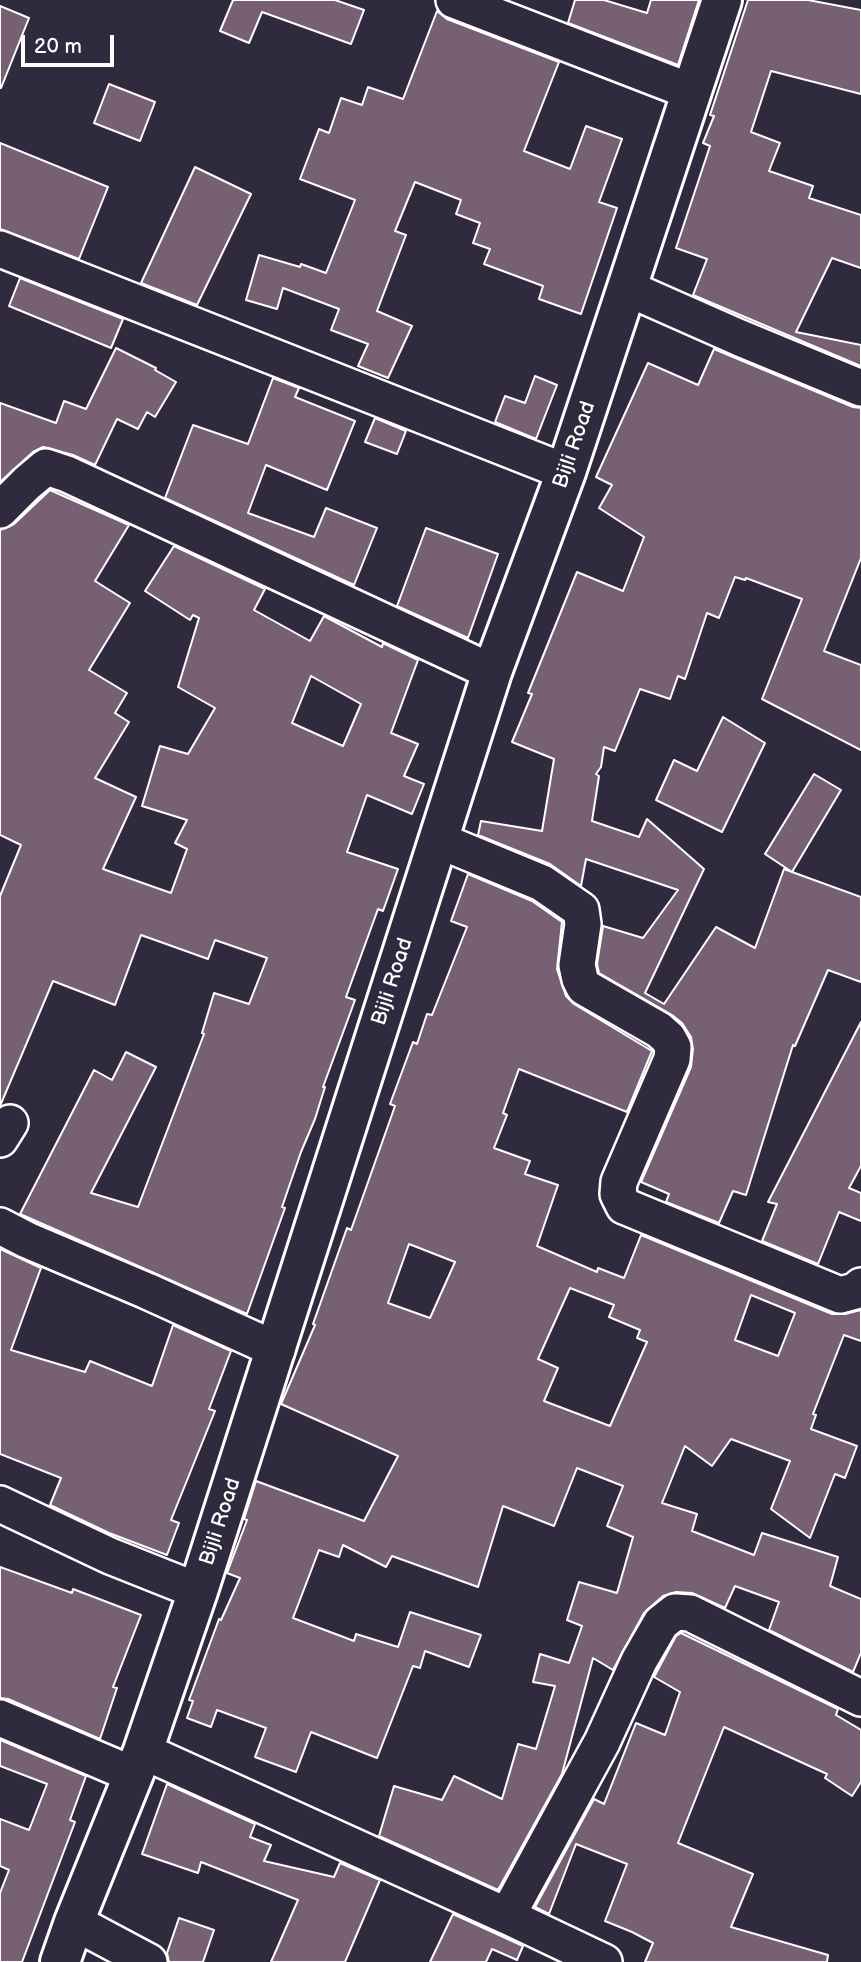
<!DOCTYPE html>
<html>
<head>
<meta charset="utf-8">
<style>
	body { margin:0 }
	#map { position:relative; width:861px; height:1962px; overflow:hidden; background:#2f2a3d; font-family:"Balsamiq Sans",sans-serif }
	canvas { display:block }
	.scale { position:absolute; left:21px; top:35px; width:93px; height:32px; box-sizing:border-box; border:4px solid #fff; border-top:0; padding-left:9px; font-size:21px; line-height:24px; white-space:nowrap; color:#fff; -webkit-text-stroke:5px #2f2a3d; paint-order:stroke }
</style>
</head>
<body>
<div id="map">
<canvas width="861" height="1962"></canvas>
<div class="scale">20 m</div>
</div>
<script>
const g = document.querySelector('canvas').getContext('2d');
g.lineJoin = 'round';
function fill(path, color) { g.fillStyle = color; g.fill(path, 'evenodd'); }
const toPath = rows => new Path2D(rows.map(r => 'M' + r).join(''));
function trace(path, color, width, dash) { g.strokeStyle = color; g.lineWidth = width; g.lineCap = dash ? 'butt' : 'round'; g.setLineDash(dash || []); g.stroke(path); }
function write(font, color, halo, rows, align = 'center') {
  g.font = font + ' "Balsamiq Sans",sans-serif'; g.lineWidth = 5; g.setLineDash([]); g.textBaseline = 'middle'; g.strokeStyle = halo; g.fillStyle = color; for (const [text, x, y, turn = 0] of rows) {
    g.save(); g.translate(x, y); g.rotate((+turn || 0) * Math.PI / 180); g.textAlign = isNaN(turn) ? turn : align; if (halo) g.strokeText(text, 0, 0); g.fillText(text, 0, 0); g.restore();
  }
}
const building = toPath([
	[233,0,335,0,364,10,351,44,262,12,249,43,220,31,233,0],
	[575,0,604,0,647,13,651,0,699,0,678,65,568,23,575,0],
	[748,0,808,0,861,10,861,94,771,71,751,132,780,143,769,171,813,186,809,198,861,215,861,268,832,258,796,332,861,345,861,366,693,295,707,259,676,248,710,146,703,143,714,116,710,115,748,0],
	[0,6,29,18,1,88,0,88,0,6],
	[437,11,447,19,559,62,524,151,570,169,586,126,622,139,599,202,617,208,581,314,539,299,543,286,484,264,490,249,473,243,480,223,456,214,461,200,415,182,395,231,406,235,377,311,412,326,388,378,358,366,368,344,331,330,339,309,283,288,277,309,246,300,259,255,300,267,301,264,326,273,355,200,300,179,319,129,329,133,341,98,362,105,368,87,403,99,437,11],
	[109,84,155,102,140,141,94,123,109,84],
	[0,143,108,187,79,259,0,229,0,143],
	[195,167,251,194,197,305,141,283,195,167],
	[20,278,123,319,111,348,9,306,20,278],
	[116,348,156,368,155,370,176,382,155,417,147,412,138,429,117,419,95,465,73,455,43,447,33,452,0,482,0,403,56,423,64,401,86,409,116,348],
	[714,349,853,407,861,408,861,558,824,651,861,665,861,750,762,699,802,599,746,578,745,580,735,577,719,618,707,613,685,679,678,676,670,699,640,689,615,751,604,747,601,767,596,774,599,776,592,821,639,837,647,819,704,869,645,993,664,1004,716,927,755,948,784,869,792,872,765,854,814,774,841,790,792,872,861,897,861,982,828,970,795,1046,793,1045,746,1195,733,1191,719,1223,666,1202,669,1194,641,1182,691,1067,693,1049,691,1037,682,1023,672,1015,599,973,597,964,603,926,643,938,678,890,586,859,581,886,550,864,478,835,481,821,542,831,554,759,512,742,532,694,528,693,577,572,623,591,644,537,599,508,612,485,596,477,648,363,698,385,714,349],
	[535,376,557,385,536,439,495,422,505,396,525,403,535,376],
	[273,378,299,388,295,397,355,421,327,490,266,465,248,513,314,537,326,508,377,528,354,585,165,498,193,425,248,444,273,378],
	[375,418,406,431,397,454,365,442,375,418],
	[50,490,129,525,95,581,130,603,89,670,127,693,115,713,129,722,95,778,136,797,103,869,171,893,187,849,175,843,187,820,142,806,160,746,188,754,215,708,178,687,199,618,193,615,190,620,145,591,174,546,265,589,254,610,310,641,324,616,382,647,383,643,418,660,391,733,418,744,404,776,424,784,412,814,367,795,347,852,398,869,383,911,378,909,346,997,355,1000,323,1087,325,1087,315,1119,301,1152,282,1207,285,1208,247,1314,20,1214,94,1070,112,1080,126,1052,156,1067,91,1193,138,1207,204,1034,202,1033,214,993,249,1004,267,958,215,940,208,959,141,935,115,1005,53,981,0,1106,0,896,21,845,0,835,0,530,14,524,50,490],
	[311,676,361,704,343,746,292,723,311,676],
	[426,528,498,554,468,638,397,606,426,528],
	[723,717,765,743,722,832,656,800,674,760,697,771,723,717],
	[468,874,532,901,562,922,557,969,566,996,574,1004,652,1051,627,1112,519,1069,503,1113,507,1115,494,1148,530,1161,525,1174,558,1185,537,1246,597,1272,598,1268,624,1278,641,1235,832,1314,845,1314,861,1310,861,1341,844,1335,813,1414,816,1415,811,1429,857,1446,845,1478,835,1474,810,1538,771,1509,790,1461,731,1439,712,1466,685,1446,662,1503,697,1514,692,1531,754,1555,762,1533,838,1557,830,1586,861,1599,861,1653,853,1672,769,1630,779,1602,735,1586,725,1608,692,1593,676,1592,663,1596,644,1613,613,1670,593,1658,562,1774,498,1890,379,1836,394,1786,442,1800,454,1776,502,1799,518,1744,536,1749,555,1686,533,1682,540,1654,569,1663,582,1626,567,1620,579,1582,617,1593,633,1537,607,1526,623,1486,577,1468,554,1526,503,1506,478,1587,392,1556,386,1567,343,1545,339,1557,319,1550,293,1618,354,1641,356,1634,398,1647,410,1612,481,1635,469,1667,425,1651,420,1668,413,1666,377,1758,311,1732,296,1772,255,1757,266,1728,217,1710,211,1727,187,1718,193,1701,189,1700,219,1619,221,1620,240,1578,227,1573,247,1520,244,1519,256,1481,364,1521,398,1456,281,1404,315,1325,313,1324,347,1228,351,1230,395,1106,390,1104,413,1042,417,1044,427,1014,432,1015,467,927,451,921,468,874],
	[409,1244,455,1262,430,1318,388,1303,409,1244],
	[570,1288,614,1305,609,1317,640,1330,637,1338,647,1342,610,1426,544,1401,558,1368,538,1359,570,1288],
	[751,1295,795,1313,778,1356,735,1340,751,1295],
	[861,1022,861,1166,849,1188,861,1193,861,1221,839,1212,818,1264,762,1241,777,1204,768,1202,861,1022],
	[0,1249,41,1268,11,1350,85,1372,90,1361,152,1386,173,1325,231,1351,209,1409,215,1411,171,1520,179,1523,167,1555,109,1533,50,1505,61,1478,0,1454,0,1249],
	[0,1567,72,1593,73,1589,141,1615,113,1687,117,1688,100,1739,8,1699,0,1698,0,1567],
	[681,1633,838,1709,836,1715,861,1730,861,1782,852,1796,825,1778,827,1774,724,1727,678,1843,753,1874,731,1927,828,1955,827,1962,645,1962,653,1943,632,1932,605,1921,627,1864,576,1844,549,1914,535,1907,594,1799,604,1804,636,1723,665,1735,680,1692,654,1677,676,1636,681,1633],
	[0,1740,86,1776,70,1820,75,1822,22,1962,0,1962,0,1893,9,1870,0,1866,0,1819,29,1830,47,1784,0,1766,0,1740],
	[167,1784,255,1824,250,1837,271,1845,264,1861,334,1877,340,1863,380,1880,345,1962,271,1962,298,1900,201,1862,198,1873,142,1854,167,1784],
	[453,1914,523,1946,517,1960,492,1949,486,1962,430,1962,453,1914],
	[179,1918,214,1930,203,1962,169,1962,167,1953,179,1918]
]);
const street = toPath([
	[454,0,692,92],
	[0,249,566,472],
	[627,288,740,338,861,388],
	[0,510,27,483,46,467,67,474,492,672],
	[438,840,542,883,581,910,583,924,577,965,580,979,584,987,659,1030,668,1038,673,1047,672,1059,619,1182,618,1194,624,1206,840,1295,855,1291,861,1286],
	[0,1139,10,1123],
	[0,1226,27,1240,147,1291,277,1350],
	[0,1504,110,1556,198,1591],
	[0,1718,134,1775],
	[143,1751,507,1916,602,1742,639,1661,661,1623,675,1612,690,1613,861,1698],
	[507,1916,604,1962],
	[74,1922,149,1962]
]);
const secondary = toPath([
	[60,1962,74,1922,143,1751,198,1591,492,672,566,472,722,0]
]);
const streetNames = [
	["Bijli Road",575,445,-71],
	["Bijli Road",393,982,-72],
	["Bijli Road",221,1522,-72]
];
fill(building, '#776073');
trace(building, '#fff', 2);
trace(street, '#fff', 40);
trace(secondary, '#fff', 44);
trace(street, '#2f2a3d', 35);
trace(secondary, '#2f2a3d', 38);
write('21px', '#fff', '#2f2a3d', streetNames);
</script>
</body>
</html>
